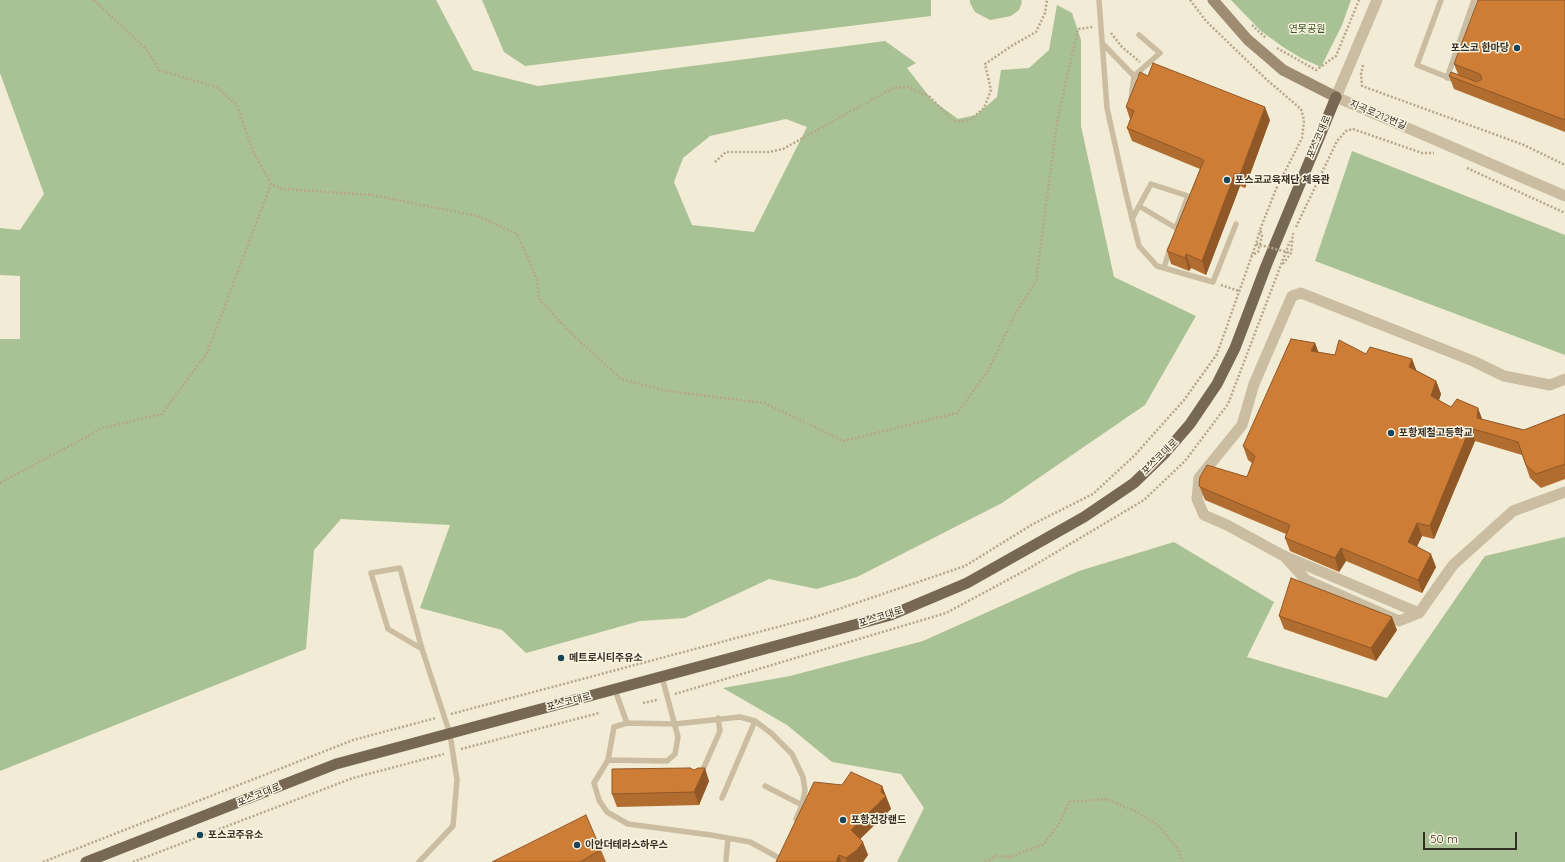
<!DOCTYPE html>
<html>
<head>
<meta charset="utf-8">
<style>
	body { margin:0 }
	#map { position:relative; width:1565px; height:862px; overflow:hidden; background:#f2ebd5; font-family:Quicksand,sans-serif }
	canvas { display:block }
	.scale { position:absolute; left:1423px; top:832px; width:94px; height:18px; box-sizing:border-box; border:2px solid #342d24; border-top:0; padding-left:5px; font-size:12px; line-height:14px; white-space:nowrap; color:#342d24; -webkit-text-stroke:3px #faf4e1; paint-order:stroke }
</style>
</head>
<body>
<div id="map">
<canvas width="1565" height="862"></canvas>
<div class="scale">50 m</div>
</div>
<script>
const g = document.querySelector('canvas').getContext('2d');
g.lineJoin = 'round';
function fill(path, color) { g.fillStyle = color; g.fill(path, 'evenodd'); }
const toPath = rows => new Path2D(rows.map(r => 'M' + r).join(''));
function trace(path, color, width, dash) { g.strokeStyle = color; g.lineWidth = width; g.lineCap = dash ? 'butt' : 'round'; g.setLineDash(dash || []); g.stroke(path); }
function write(font, color, halo, rows, align = 'center') {
  g.font = font + ' Quicksand,"Noto Sans KR",sans-serif'; g.lineWidth = 3; g.setLineDash([]); g.textBaseline = 'middle'; g.strokeStyle = halo; g.fillStyle = color; for (const [text, x, y, turn = 0] of rows) {
    g.save(); g.translate(x, y); g.rotate((+turn || 0) * Math.PI / 180); g.textAlign = isNaN(turn) ? turn : align; if (halo) g.strokeText(text, 0, 0); g.fillText(text, 0, 0); g.restore();
  }
}
const green = toPath([
	[0,0,436,0,473,70,538,86,885,41,916,63,907,68,932,100,958,119,976,115,997,97,1001,70,1029,68,1049,50,1057,5,1072,13,1081,40,1081,126,1114,277,1196,316,1145,405,1002,503,857,577,817,589,769,579,685,618,640,621,526,653,502,630,420,608,450,525,341,519,314,550,306,649,0,771,0,339,20,339,20,276,0,275,0,228,20,230,44,194,0,73],
	[786,119,807,127,754,232,692,225,674,182,683,158,710,136],
	[482,0,931,0,931,16,525,66,504,52],
	[970,0,1021,0,1022,2,1019,10,1011,16,990,20,975,12,970,3],
	[1231,0,1351,0,1342,25,1321,67,1301,58,1283,47,1261,31],
	[1352,151,1565,235,1565,355,1315,261],
	[1565,537,1565,862,897,862,924,808,901,774,832,762,787,725,723,688,790,676,923,641,1079,571,1174,542,1274,602,1247,657,1387,698,1485,556]
]);
const path = toPath([
	[94,0,148,51,159,70,216,87,237,105,253,151,271,184],
	[1190,0,1206,21,1267,80,1301,109,1304,120,1302,138,1276,189,1260,230,1262,235,1258,252,1251,256],
	[1252,25,1266,38],
	[1111,33,1122,47,1140,62],
	[1277,48,1316,70,1336,56,1359,0],
	[1363,65,1361,74,1362,86,1524,145,1565,165],
	[715,162,726,152,769,152,783,149,893,88,908,87,930,97,954,122,970,120,984,108,991,90,985,64,1013,45,1036,32,1045,13,1047,0],
	[1467,168,1565,213],
	[1296,227,1337,141,1346,131,1353,129,1422,153,1434,153],
	[1283,264,1291,253,1293,233],
	[1221,285,1239,291],
	[0,483,103,428,162,414,207,353,271,184,283,189,372,195,477,216,517,234,537,279,539,299,568,330,621,379,668,391,765,403,843,441,957,413,988,371,1014,316,1036,281,1057,122,1078,29,1093,27],
	[675,694,946,613,1028,569,1144,500,1185,461,1228,404,1290,241],
	[643,703,657,700],
	[451,714,815,617,965,566,1033,524,1093,494,1135,455,1184,400,1217,354,1256,244,1260,230],
	[461,749,599,713],
	[43,862,353,740,436,718],
	[133,862,353,778,444,754],
	[985,862,996,856,1011,857,1044,844,1060,822,1069,802,1107,799,1137,812,1158,825,1178,849,1183,862]
]);
const service = toPath([
	[1099,0,1107,108,1126,194,1139,246,1157,266,1213,282,1236,224],
	[1441,0,1417,65,1457,81],
	[1102,43,1134,76,1160,53,1139,35],
	[1447,78,1474,0],
	[1131,100,1134,76],
	[1132,219,1139,206,1151,184,1188,196,1176,228,1139,206],
	[1164,268,1170,248],
	[615,690,627,723,675,724,740,717,755,721,771,733,792,754,803,777,805,790,802,805,796,819],
	[627,723,614,727,608,760,594,783,599,800,607,812,628,824,711,835,750,842,781,859],
	[608,760,667,761,675,754,678,737,662,677],
	[701,774,720,731,718,718],
	[765,786,802,805],
	[722,798,755,721],
	[726,860,728,838],
	[419,862,453,826,457,780,450,734,422,649,400,568,371,573,388,629,422,649]
]);
const minor = toPath([
	[1336,97,1377,0],
	[1286,558,1306,580,1399,621,1419,613,1453,565,1513,511,1565,492],
	[1419,613,1282,555,1227,525,1204,515,1197,499,1199,478,1242,425,1254,384,1292,296,1301,293,1473,361,1504,376,1550,385,1565,379]
]);
const tertiary = toPath([
	[1336,97,1565,196]
]);
const secondary = toPath([
	[1213,0,1248,40,1268,57,1283,70,1336,97]
]);
const primary = toPath([
	[86,862,336,764,891,615,967,583,1084,517,1134,483,1165,453,1190,424,1217,384,1235,348,1266,266,1336,97]
]);
const pathBridge = toPath([
	[1256,244,1291,253]
]);
const wall = toPath([
	[1565,0,1565,132,1454,89,1449,76,1458,74,1454,64],
	[1148,76,1270,120,1245,188,1240,186,1206,275,1191,268,1189,271,1171,264,1167,251,1200,169,1132,141,1127,128,1130,119,1126,107],
	[1315,343,1318,352,1335,355,1366,354,1412,359,1416,370,1436,381,1441,394,1439,400,1451,407,1482,419,1524,430,1565,414,1565,479,1541,488,1530,478,1522,455,1475,441,1434,539,1422,536,1417,546,1436,567,1422,593,1346,561,1339,572,1290,551,1285,538,1286,534,1205,500,1199,485,1247,477,1252,463,1248,460,1243,446],
	[1279,616,1397,630,1376,661,1284,629],
	[694,770,709,781,699,805,617,807,612,794],
	[842,785,882,786,891,809,860,839,868,855,863,862,776,862],
	[601,850,606,862,492,862]
]);
const shadedWall = toPath([
	[1265,107,1270,120,1245,188,1240,175],
	[1235,173,1240,186,1206,275,1202,261],
	[1186,254,1191,268,1189,271,1185,258],
	[1315,343,1320,356,1311,351],
	[1412,359,1417,372,1409,367],
	[1436,381,1441,394,1436,409,1431,396],
	[1478,408,1483,421,1477,418],
	[1470,428,1475,441,1434,539,1430,526],
	[1417,523,1422,536,1413,555,1408,542],
	[1341,548,1346,561,1339,572,1335,558],
	[1431,554,1436,567,1422,593,1418,580],
	[1392,617,1397,630,1376,661,1371,648],
	[705,768,709,781,699,805,694,792],
	[882,786,891,809,856,843,851,830,881,792],
	[863,842,868,855,863,862,847,862,846,858],
	[839,855,841,862,836,862]
]);
const building = toPath([
	[1478,0,1565,0,1565,120,1449,76,1451,72,1477,82,1482,79,1480,74,1454,64,1478,0],
	[1153,63,1265,107,1240,175,1235,173,1202,261,1186,254,1185,258,1167,251,1204,160,1127,128,1134,111,1126,107,1140,72,1148,76,1153,63],
	[1291,339,1315,343,1311,351,1335,355,1339,340,1366,354,1370,347,1412,359,1409,367,1436,381,1431,396,1451,407,1457,399,1478,408,1477,418,1524,430,1565,414,1565,464,1536,474,1526,465,1518,442,1470,428,1430,526,1417,523,1408,542,1431,554,1418,580,1341,548,1335,558,1285,538,1290,525,1200,487,1199,485,1200,477,1207,465,1247,477,1255,456,1243,446,1291,339],
	[1291,578,1392,617,1371,648,1279,616,1291,578],
	[690,768,694,770,698,768,705,768,694,792,612,794,612,769,690,768],
	[851,772,882,786,881,792,886,796,851,830,863,842,857,850,846,858,839,855,836,862,776,862,814,782,842,785,851,772],
	[586,815,601,850,580,862,492,862,586,815]
]);
const markers = [
	[1517,48,4,"#184558"],
	[1227,180,4,"#184558"],
	[1391,433,4,"#184558"],
	[561,658,4,"#184558"],
	[843,820,4,"#184558"],
	[200,835,4,"#184558"],
	[577,845,4,"#184558"]
];
const parkNames = [
	["연못공원",1307,29]
];
const poiNames = [
	["포스코 한마당",1509,48,"right"],
	["포스코교육재단 체육관",1235,180],
	["포항제철고등학교",1399,433],
	["메트로시티주유소",569,658],
	["포항건강랜드",851,820],
	["포스코주유소",208,835],
	["이안더테라스하우스",585,845]
];
const streetNames = [
	["지곡로212번길",1378,115,23],
	["포스코대로",1319,137,-67],
	["포스코대로",1160,457,-45],
	["포스코대로",881,617,-18],
	["포스코대로",569,702,-15],
	["포스코대로",259,795,-22]
];
fill(green, '#a9c295');
trace(path, '#b6a78b', 2.5, [2, 2]);
trace(service, '#cabda1', 5.5);
trace(minor, '#cabda1', 11);
trace(tertiary, '#cabda1', 11);
trace(secondary, '#9e8c72', 11);
trace(primary, '#776854', 11);
trace(pathBridge, '#b6a78b', 2.5, [2, 2]);
fill(wall, '#b16c2f');
fill(shadedWall, '#905826');
fill(building, '#ce7d37');
trace(building, '#905826', 1);
for (const [x, y, r, color] of markers) { const dot = new Path2D(); dot.arc(x, y, r, 0, 2 * Math.PI); g.fillStyle = color; g.fill(dot); trace(dot, '#faf4e1', 1.5); }
write('10px', '#395426', '#faf4e1', parkNames);
write('bold 10px', '#342d24', '#faf4e1', poiNames, 'left');
write('10px', '#342d24', '#faf4e1', streetNames);
</script>
</body>
</html>
